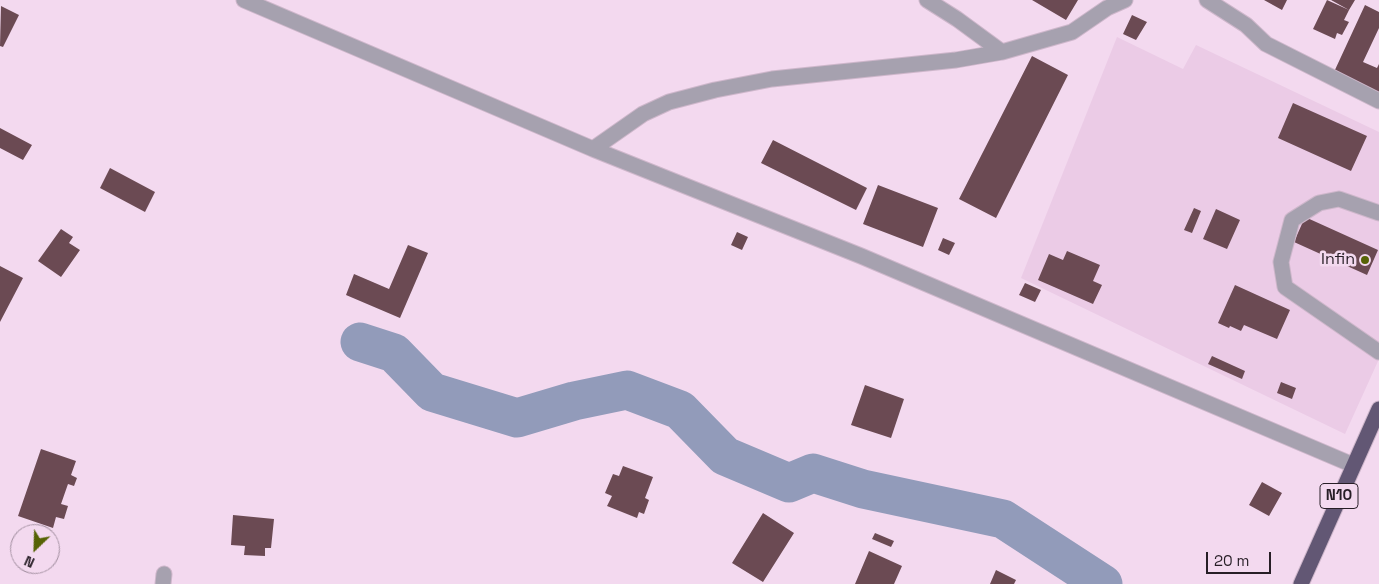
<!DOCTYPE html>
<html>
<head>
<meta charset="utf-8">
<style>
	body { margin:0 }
	#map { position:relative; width:1379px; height:584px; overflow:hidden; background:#f3d9ef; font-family:"Space Grotesk",sans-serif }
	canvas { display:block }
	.north { position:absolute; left:10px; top:524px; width:50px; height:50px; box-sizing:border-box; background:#f3d9ef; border:1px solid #a18e9f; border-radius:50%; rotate:204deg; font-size:14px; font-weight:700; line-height:20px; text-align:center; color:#271e26 }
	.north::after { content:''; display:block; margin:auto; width:18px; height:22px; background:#566305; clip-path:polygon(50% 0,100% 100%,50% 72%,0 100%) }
	.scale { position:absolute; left:1206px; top:552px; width:65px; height:22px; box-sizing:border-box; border:2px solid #271e26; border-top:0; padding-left:6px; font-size:15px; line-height:18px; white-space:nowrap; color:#271e26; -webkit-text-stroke:4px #f3d9ef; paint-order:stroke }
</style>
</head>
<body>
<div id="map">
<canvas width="1379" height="584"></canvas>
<div class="north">N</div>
<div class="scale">20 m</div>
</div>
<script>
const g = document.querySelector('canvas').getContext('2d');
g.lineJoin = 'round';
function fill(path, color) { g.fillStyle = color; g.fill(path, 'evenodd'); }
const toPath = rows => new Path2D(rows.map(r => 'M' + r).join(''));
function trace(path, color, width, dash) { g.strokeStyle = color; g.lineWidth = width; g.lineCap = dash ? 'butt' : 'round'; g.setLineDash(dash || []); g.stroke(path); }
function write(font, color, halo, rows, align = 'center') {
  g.font = font + ' "Space Grotesk",sans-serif'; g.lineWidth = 5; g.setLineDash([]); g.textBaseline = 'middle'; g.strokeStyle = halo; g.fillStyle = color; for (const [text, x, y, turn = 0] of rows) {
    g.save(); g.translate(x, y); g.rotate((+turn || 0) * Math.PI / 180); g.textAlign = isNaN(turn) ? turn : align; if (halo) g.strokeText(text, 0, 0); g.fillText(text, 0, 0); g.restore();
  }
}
const built = toPath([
	[1117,37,1183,69,1196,45,1379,132,1379,359,1345,434,1021,278]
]);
const river = toPath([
	[360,342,394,353,432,392,517,418,574,401,627,390,680,410,725,456,789,483,813,473,863,489,1003,519,1103,584]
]);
const building = toPath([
	[1032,0,1078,0,1066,20],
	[1264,0,1287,0,1282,10],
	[1327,0,1349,10,1344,20,1349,22,1342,35,1337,33,1335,39,1313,29],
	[1331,0,1355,0,1349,10],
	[1365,5,1379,12,1379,28,1363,62,1377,68,1379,64,1379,93,1334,72],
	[1,6,19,15,3,47,0,46],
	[1132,15,1147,22,1136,40,1123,34],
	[1032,56,1068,75,996,218,959,199],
	[1293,103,1367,136,1351,171,1278,138],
	[0,128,32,145,23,160,0,148],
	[773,140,867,188,856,210,761,163],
	[110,168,155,192,145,212,100,188],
	[878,185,938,208,923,247,863,224],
	[1194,208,1201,211,1192,233,1184,230],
	[1216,209,1240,220,1227,249,1203,239],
	[1305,217,1378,250,1367,275,1294,242],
	[61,229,73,237,69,243,80,250,61,277,38,261],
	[737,232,748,237,742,250,731,245],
	[943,238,955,243,949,255,938,250],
	[408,245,428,253,400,318,346,295,354,274,389,289],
	[1067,251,1100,265,1093,281,1102,285,1093,304,1038,280,1049,254,1063,260],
	[0,266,23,278,0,322],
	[1025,283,1041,290,1035,302,1019,295],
	[1235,285,1290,310,1277,339,1244,325,1241,331,1230,326,1229,328,1218,323],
	[1212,356,1245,371,1242,379,1208,364],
	[1281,382,1296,388,1292,399,1277,393],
	[865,385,904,399,891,438,851,425],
	[41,449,76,461,71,475,77,478,74,486,68,484,61,504,68,506,64,519,56,517,53,528,18,516],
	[623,466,653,477,645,498,649,500,644,514,639,512,637,518,607,506,612,496,605,493,613,474,619,476],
	[1262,482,1282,493,1269,516,1249,505],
	[763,513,794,533,763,582,732,563],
	[233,515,274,519,271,548,265,548,265,556,244,555,245,546,231,545],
	[875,533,894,541,891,547,872,539],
	[869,551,902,566,894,584,855,584],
	[996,570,1016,580,1014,584,990,584]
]);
const minor = toPath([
	[244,0,593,149,861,256,1353,465],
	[927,0,957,19,1002,52],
	[1207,0,1246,25,1266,44,1379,101],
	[593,149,643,114,669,102,715,90,772,79,956,60,1002,52,1072,32,1107,8,1125,0],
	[1379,213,1339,199,1319,203,1292,220,1281,262,1285,287,1379,352],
	[163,584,164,574]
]);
const highway = toPath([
	[1301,584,1379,409]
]);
const markers = [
	[1365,260,5,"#566305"]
];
const shields = [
	[1339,496,38]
];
const shieldNames = [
	["N10",1339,496]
];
const poiNames = [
	["Infin",1355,260]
];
fill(built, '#ebcbe6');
trace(river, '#929bba', 39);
fill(building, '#6b4a53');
trace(minor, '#ceb7cb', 17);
trace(highway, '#ceb7cb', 17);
trace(minor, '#a6a1af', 15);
trace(highway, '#625774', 15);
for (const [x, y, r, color] of markers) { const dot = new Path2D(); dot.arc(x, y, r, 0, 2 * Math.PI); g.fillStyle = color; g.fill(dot); trace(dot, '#f3d9ef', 2); }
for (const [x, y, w] of shields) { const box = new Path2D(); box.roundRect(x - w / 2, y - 12.5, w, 25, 4); g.fillStyle = '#f3d9ef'; g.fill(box); trace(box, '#271e26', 1); }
write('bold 15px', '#271e26', null, shieldNames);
write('16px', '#271e26', '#f3d9ef', poiNames, 'right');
</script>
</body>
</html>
